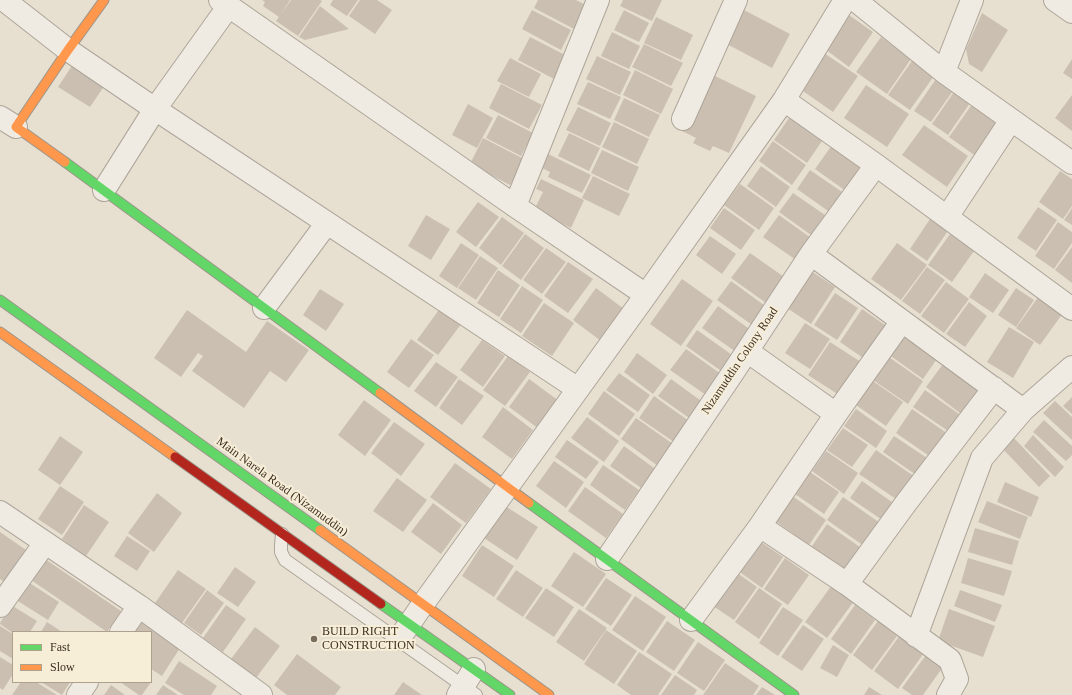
<!DOCTYPE html>
<html>
<head>
<meta charset="utf-8">
<style>
	body { margin:0 }
	#map { position:relative; width:1072px; height:695px; overflow:hidden; background:#e7e0d1; font-family:"Times New Roman",serif }
	canvas { display:block }
	.legend { position:absolute; left:12px; top:631px; width:140px; height:52px; box-sizing:border-box; background:#f7eed8; border:1px solid #ada18e; margin:0; padding:5px 7px; list-style:none; font-size:12px; color:#3d2e20 }
	.legend li { display:flex; align-items:center; gap:8px; height:20px }
	.legend b { width:20px; border:1px solid #ada18e }
</style>
</head>
<body>
<div id="map">
<canvas width="1072" height="695"></canvas>
<ul class="legend">
<li><b style="height:5px;background:#63d668"></b>Fast</li>
<li><b style="height:5px;background:#ff974d"></b>Slow</li>
</ul>
</div>
<script>
const g = document.querySelector('canvas').getContext('2d');
g.lineJoin = 'round';
function fill(path, color) { g.fillStyle = color; g.fill(path, 'evenodd'); }
const toPath = rows => new Path2D(rows.map(r => 'M' + r).join(''));
function trace(path, color, width, dash) { g.strokeStyle = color; g.lineWidth = width; g.lineCap = dash ? 'butt' : 'round'; g.setLineDash(dash || []); g.stroke(path); }
function write(font, color, halo, rows, align = 'center') {
  g.font = font + ' "Times New Roman",serif'; g.lineWidth = 4; g.setLineDash([]); g.textBaseline = 'middle'; g.strokeStyle = halo; g.fillStyle = color; for (const [text, x, y, turn = 0] of rows) {
    g.save(); g.translate(x, y); g.rotate((+turn || 0) * Math.PI / 180); g.textAlign = isNaN(turn) ? turn : align; if (halo) g.strokeText(text, 0, 0); g.fillText(text, 0, 0); g.restore();
  }
}
const building = toPath([
	[262,0,290,0,279,17,263,6,265,2],
	[291,0,320,0,322,1,298,36,276,21],
	[333,0,358,0,347,16,330,5],
	[360,0,377,0,392,10,375,34,349,16],
	[538,0,576,0,588,6,576,30,534,8],
	[623,0,662,0,652,21,620,6],
	[320,6,349,29,305,40,299,37],
	[742,9,790,34,772,68,725,43],
	[532,10,571,30,561,50,522,29],
	[624,10,649,23,639,42,614,30],
	[982,13,1008,30,982,72,969,64,966,49],
	[849,15,873,32,849,67,825,49],
	[656,17,693,35,681,60,644,43],
	[612,32,640,46,629,69,601,56],
	[530,37,569,57,556,80,518,60],
	[881,37,911,59,887,94,856,72],
	[644,44,683,63,671,86,632,67],
	[824,53,858,76,833,112,800,89],
	[597,56,631,72,620,95,586,79],
	[77,58,109,79,90,107,58,87],
	[510,58,541,74,529,97,497,81],
	[914,58,936,73,910,110,888,95],
	[1072,59,1072,79,1063,73],
	[635,70,673,89,661,114,623,95],
	[709,73,756,96,729,153,713,146,710,151,693,143,696,138,682,131],
	[938,76,955,88,931,122,914,111],
	[588,82,621,97,610,119,577,104],
	[501,84,542,105,529,129,489,108],
	[866,85,909,114,887,147,844,118],
	[956,89,972,100,948,135,932,124],
	[1072,95,1072,131,1055,118],
	[624,98,660,115,649,137,614,120],
	[975,100,1004,120,977,157,949,137],
	[468,104,493,118,477,148,452,135],
	[578,107,611,123,600,146,566,130],
	[498,115,533,133,521,156,486,138],
	[791,115,824,138,807,163,774,140],
	[614,122,649,139,637,164,602,147],
	[924,125,968,156,947,187,902,155],
	[569,133,600,148,589,171,558,156],
	[483,138,524,159,510,185,470,164],
	[773,141,806,165,792,185,759,161],
	[832,145,867,170,850,194,815,169],
	[602,150,639,167,628,191,591,173],
	[548,154,591,175,582,193,548,177,550,172,542,168],
	[761,166,790,187,776,207,747,186],
	[810,170,845,194,831,213,797,189],
	[1060,171,1072,179,1072,206,1063,219,1039,202],
	[593,176,630,194,619,216,582,198],
	[541,179,584,200,571,228,534,210,543,192,536,189],
	[740,184,774,208,759,230,724,205],
	[793,193,825,215,811,235,779,212],
	[478,202,499,217,476,247,456,232],
	[1038,207,1057,220,1036,251,1017,238],
	[724,208,755,230,741,250,710,228],
	[1072,208,1072,225,1064,220],
	[426,215,450,229,431,260,408,246],
	[779,215,811,238,796,260,763,237],
	[502,217,524,233,501,265,479,248],
	[930,219,948,231,927,261,910,249],
	[1058,222,1072,232,1072,243,1054,269,1035,256],
	[525,234,544,248,521,280,502,266],
	[950,234,974,251,952,282,928,265],
	[710,236,736,254,722,274,696,255],
	[461,243,479,255,457,288,439,276],
	[897,243,927,265,901,300,871,279],
	[1072,247,1072,283,1055,270],
	[546,248,566,262,542,294,523,280],
	[750,253,787,279,769,305,731,278],
	[480,256,498,268,476,300,458,288],
	[568,262,593,279,568,313,544,296],
	[927,267,945,280,920,314,902,301],
	[808,269,835,287,811,324,784,306],
	[498,270,520,285,499,317,477,303],
	[985,273,1009,290,993,313,969,297],
	[682,279,713,301,681,346,650,324],
	[731,281,768,308,755,327,717,300],
	[946,282,969,299,944,333,921,316],
	[522,286,543,300,521,333,500,319],
	[596,288,624,309,601,341,573,320],
	[1016,288,1034,300,1016,327,998,315],
	[320,289,344,304,326,331,303,315],
	[835,293,858,308,837,340,814,325],
	[1039,296,1063,313,1040,345,1016,328],
	[969,302,987,316,965,347,946,334],
	[544,303,574,323,552,356,522,336],
	[718,306,752,331,736,352,702,328],
	[441,307,462,323,438,355,417,340],
	[862,309,888,327,866,360,840,342],
	[187,310,246,352,267,321,309,350,286,382,270,371,244,408,192,371,203,356,198,353,181,377,154,358],
	[805,323,830,339,810,369,785,353],
	[1009,327,1034,342,1013,378,987,362],
	[697,330,735,357,724,373,686,346],
	[904,331,939,356,923,379,888,354],
	[411,339,434,355,409,388,387,372],
	[482,340,505,356,483,387,460,370],
	[830,342,861,362,839,395,808,375],
	[686,349,721,374,706,395,670,370],
	[637,353,667,375,653,394,624,372],
	[886,355,923,381,908,404,870,378],
	[508,356,530,372,505,406,483,390],
	[946,360,983,390,965,417,926,387],
	[436,362,458,377,436,407,414,391],
	[619,373,650,395,638,412,606,390],
	[459,379,484,396,462,425,439,408],
	[529,379,559,401,539,429,509,407],
	[671,379,704,403,692,420,658,396],
	[870,379,903,402,886,426,853,403],
	[925,390,959,414,948,431,913,407],
	[604,391,635,414,619,436,588,414],
	[654,396,689,421,674,442,639,418],
	[1072,397,1072,414,1063,406],
	[364,400,391,420,365,456,338,435],
	[1055,401,1072,417,1072,440,1043,413],
	[503,407,533,430,512,459,482,437],
	[856,409,887,431,876,448,844,426],
	[912,409,951,436,935,460,896,433],
	[587,417,619,441,604,462,571,438],
	[636,418,673,444,658,466,621,439],
	[1044,420,1072,446,1072,455,1066,461,1033,432],
	[394,422,425,444,401,476,371,453],
	[843,428,868,445,852,467,827,450],
	[1033,435,1064,467,1055,477,1024,446],
	[60,436,83,452,60,485,38,470],
	[894,436,933,462,922,479,883,452],
	[1013,437,1050,476,1039,487,1002,448],
	[567,440,599,462,586,479,555,457],
	[624,446,658,471,644,490,610,466],
	[876,450,918,479,902,503,859,474],
	[826,451,858,473,844,494,812,471],
	[554,461,584,482,566,508,536,486],
	[455,463,491,489,466,523,430,497],
	[603,465,639,490,625,510,590,485],
	[810,472,839,492,824,514,795,494],
	[397,478,427,500,403,532,373,511],
	[862,481,899,507,888,524,850,498],
	[1005,482,1039,497,1031,517,997,502],
	[60,486,84,502,62,535,38,519],
	[585,487,623,514,606,538,568,511],
	[157,493,182,513,154,552,128,533],
	[791,495,826,520,809,545,774,520],
	[843,497,880,523,864,546,827,520],
	[987,501,1028,517,1020,539,978,522],
	[433,503,462,525,441,554,411,532],
	[502,504,538,527,517,560,481,536],
	[84,505,109,522,86,556,62,539],
	[827,524,867,552,849,576,810,549],
	[975,528,1019,541,1012,565,968,552],
	[0,532,26,550,4,582,0,579],
	[127,536,150,551,137,571,114,556],
	[758,540,783,557,762,588,737,570],
	[482,545,514,566,494,597,462,576],
	[574,552,606,574,583,607,551,586],
	[785,558,809,575,788,605,764,589],
	[968,558,1012,571,1004,596,961,583],
	[45,559,121,611,107,632,31,580],
	[235,567,256,582,238,607,217,593],
	[178,570,206,589,182,623,155,603],
	[516,570,543,588,523,617,496,599],
	[733,570,757,587,734,620,710,604],
	[606,578,632,595,611,626,585,609],
	[25,580,59,602,48,620,13,598],
	[832,585,854,601,827,638,805,622],
	[546,588,574,607,554,637,525,618],
	[759,588,782,604,759,639,735,622],
	[207,590,224,603,201,635,184,623],
	[960,590,1002,605,995,622,954,606],
	[635,596,666,617,643,651,612,630],
	[11,605,37,621,30,632,13,633,0,624,0,623],
	[226,605,246,619,223,652,203,638],
	[855,605,875,620,851,654,831,639],
	[783,607,803,620,778,656,759,643],
	[579,609,607,628,584,661,556,642],
	[949,609,995,626,983,657,938,641],
	[139,621,180,648,162,676,151,669,151,632,132,632],
	[667,621,695,640,674,671,646,652],
	[878,621,897,636,872,670,853,655],
	[47,622,62,632,41,632],
	[803,625,824,639,802,671,781,657],
	[0,626,13,634,13,659,0,651],
	[255,627,280,646,256,678,231,659],
	[606,630,637,651,614,684,584,664],
	[900,635,924,653,898,689,874,671],
	[698,642,725,660,704,691,677,673],
	[833,645,849,655,837,677,820,668],
	[639,652,672,674,658,695,631,695,617,685],
	[297,654,341,687,335,695,287,695,274,685],
	[926,655,943,667,923,695,912,695,902,688],
	[0,657,13,665,13,674,3,690,0,688],
	[179,661,217,686,211,695,184,695,165,683],
	[725,663,759,686,753,695,703,695],
	[675,675,697,690,694,695,661,695],
	[21,682,36,682,57,695,12,695],
	[41,682,70,682,62,695],
	[120,682,151,682,142,695,139,695],
	[403,682,422,695,394,695],
	[111,685,125,695,104,695],
	[163,685,178,695,156,695],
	[762,687,775,695,756,695],
	[869,687,882,695,864,695]
]);
const lane = toPath([
	[282,534,281,545,281,552,285,560,476,695]
]);
const street = toPath([
	[4,0,68,50,155,109,578,389],
	[220,0,515,206,646,295],
	[855,0,944,72,1072,163],
	[1055,0,1072,12],
	[944,72,972,0],
	[784,100,876,165,1072,309],
	[0,117,16,127],
	[683,119,736,0],
	[104,190,155,109,228,7],
	[515,206,598,0],
	[947,217,1011,120],
	[811,254,1023,410],
	[264,308,327,223],
	[747,351,836,414],
	[0,512,139,606,261,695],
	[760,526,847,584,950,660,957,679,948,695],
	[607,559,734,371,811,254,876,165],
	[847,584,906,503,994,388],
	[0,606,45,543],
	[691,620,760,526,836,414,902,321],
	[121,632,139,606],
	[916,636,982,458,1023,410,1072,367],
	[399,639,423,604,646,295,784,100,845,0],
	[78,695,87,682],
	[458,695,474,669]
]);
const fast = toPath([
	[65,162,380,393],
	[0,300,320,530],
	[529,503,794,695],
	[381,604,510,695]
]);
const slow = toPath([
	[65,162,16,127,68,50,104,0],
	[0,332,175,457],
	[380,393,529,503],
	[320,530,549,695]
]);
const jam = toPath([
	[175,457,381,604]
]);
const markers = [
	[314,639,4,"#786c5e"]
];
const streetNames = [
	["Nizamuddin Colony Road",740,361,-56],
	["Main Narela Road (Nizamuddin)",282,487,36]
];
const poiNames = [
	["BUILD RIGHT",322,632],
	["CONSTRUCTION",322,646]
];
fill(building, '#cbbfb2');
trace(lane, '#ada599', 14);
trace(street, '#ada599', 24);
trace(fast, '#9c958a', 11);
trace(slow, '#9c958a', 11);
trace(jam, '#9c958a', 11);
trace(lane, '#efebe3', 12);
trace(street, '#efebe3', 22);
trace(fast, '#63d668', 9);
trace(slow, '#ff974d', 9);
trace(jam, '#b3261e', 9);
for (const [x, y, r, color] of markers) { const dot = new Path2D(); dot.arc(x, y, r, 0, 2 * Math.PI); g.fillStyle = color; g.fill(dot); trace(dot, '#f7eed8', 1.5); }
write('12px', '#3d2e20', '#f7eed8', streetNames);
write('12px', '#3d2e20', '#f7eed8', poiNames, 'left');
</script>
</body>
</html>
